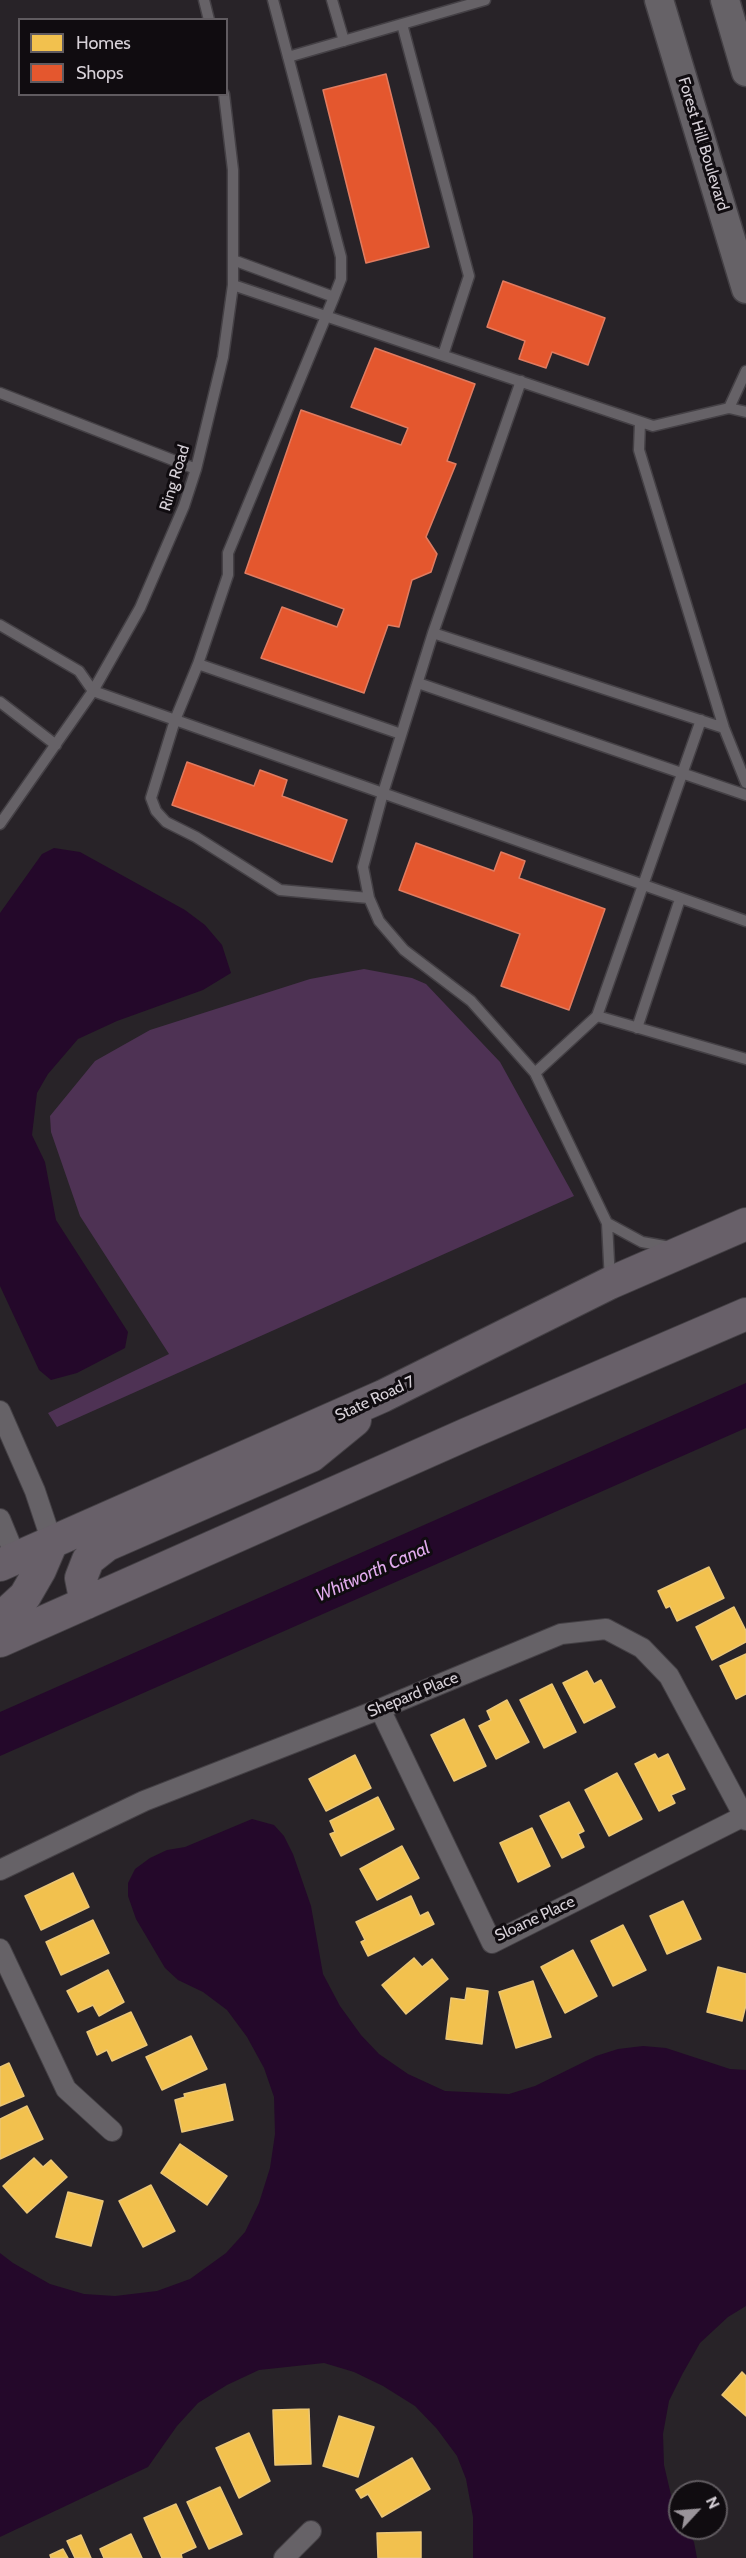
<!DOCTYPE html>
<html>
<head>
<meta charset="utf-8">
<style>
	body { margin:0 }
	#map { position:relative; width:746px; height:2558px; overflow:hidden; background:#282328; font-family:Cabin,sans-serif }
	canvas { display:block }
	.legend { position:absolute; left:18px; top:18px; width:210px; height:78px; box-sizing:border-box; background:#100c10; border:2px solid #605b60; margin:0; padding:8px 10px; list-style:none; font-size:18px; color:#d7d1d8 }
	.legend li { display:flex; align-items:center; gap:12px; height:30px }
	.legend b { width:30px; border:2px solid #605b60 }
	.north { position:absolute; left:668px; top:2480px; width:60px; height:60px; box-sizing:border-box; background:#100c10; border:2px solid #605b60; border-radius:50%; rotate:64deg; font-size:16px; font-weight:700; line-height:24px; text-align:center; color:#d7d1d8 }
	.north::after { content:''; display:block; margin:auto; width:21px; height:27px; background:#9a949a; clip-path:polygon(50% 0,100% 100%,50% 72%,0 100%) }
</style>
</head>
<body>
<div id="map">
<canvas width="746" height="2558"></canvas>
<ul class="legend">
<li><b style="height:16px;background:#f2c14e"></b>Homes</li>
<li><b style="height:16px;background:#e4572e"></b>Shops</li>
</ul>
<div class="north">N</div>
</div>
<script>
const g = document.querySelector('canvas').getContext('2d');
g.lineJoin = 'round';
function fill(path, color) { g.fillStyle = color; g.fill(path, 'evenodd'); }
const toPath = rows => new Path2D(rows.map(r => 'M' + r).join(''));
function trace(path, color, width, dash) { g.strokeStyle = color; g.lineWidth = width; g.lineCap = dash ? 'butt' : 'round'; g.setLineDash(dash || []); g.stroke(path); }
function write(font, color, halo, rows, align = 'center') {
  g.font = font + ' Cabin,sans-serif'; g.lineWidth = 6; g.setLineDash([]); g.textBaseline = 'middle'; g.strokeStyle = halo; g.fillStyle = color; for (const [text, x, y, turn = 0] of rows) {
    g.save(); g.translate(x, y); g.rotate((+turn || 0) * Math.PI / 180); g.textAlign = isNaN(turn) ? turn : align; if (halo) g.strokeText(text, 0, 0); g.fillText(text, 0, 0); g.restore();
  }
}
const green = toPath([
	[364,969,412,978,426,984,500,1062,574,1196,57,1427,48,1413,169,1354,80,1216,51,1132,50,1116,95,1061,150,1030,310,979]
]);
const water = toPath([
	[54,848,80,852,185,910,205,925,222,945,231,973,203,990,117,1021,78,1039,48,1074,37,1093,32,1135,45,1162,56,1220,128,1332,125,1348,77,1373,51,1380,39,1370,0,1286,0,913,42,854],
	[746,1383,746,1428,0,1756,0,1712],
	[252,1819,274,1825,284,1836,293,1854,311,1906,323,1974,340,2006,361,2035,379,2054,408,2074,445,2091,509,2094,535,2086,596,2056,618,2049,643,2046,666,2048,730,2069,746,2070,746,2306,728,2317,700,2343,683,2373,669,2401,663,2434,664,2465,671,2495,680,2516,680,2528,686,2528,694,2542,697,2558,473,2558,473,2517,466,2479,457,2456,437,2429,415,2406,383,2386,354,2372,324,2363,259,2370,227,2385,198,2403,177,2426,148,2467,0,2537,0,2253,13,2263,50,2284,84,2294,115,2296,157,2291,190,2279,226,2253,245,2232,259,2203,270,2168,275,2134,274,2097,264,2068,247,2037,227,2010,203,1992,178,1980,165,1968,136,1919,128,1896,128,1883,135,1869,150,1858,167,1850,185,1847]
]);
const homes = toPath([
	[709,1567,724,1598,677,1621,670,1606,666,1608,658,1591,709,1567],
	[734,1607,746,1631,746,1642,712,1660,696,1627,734,1607],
	[746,1654,746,1694,736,1699,720,1666,746,1654],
	[587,1671,594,1684,601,1680,615,1707,584,1723,563,1683,587,1671],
	[552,1684,576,1732,544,1748,520,1700,552,1684],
	[507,1700,529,1742,496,1759,479,1726,491,1720,487,1711,507,1700],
	[464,1719,486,1766,454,1781,431,1735,464,1719],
	[655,1754,658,1759,668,1754,685,1789,671,1795,675,1803,659,1811,635,1764,655,1754],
	[355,1755,371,1788,326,1811,309,1779,355,1755],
	[617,1773,642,1819,609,1836,585,1790,617,1773],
	[378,1797,394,1829,341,1856,330,1834,335,1832,330,1821,378,1797],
	[569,1802,584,1831,578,1834,584,1847,562,1858,540,1816,569,1802],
	[532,1828,550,1866,518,1882,500,1843,532,1828],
	[402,1846,419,1878,377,1900,360,1869,402,1846],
	[73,1873,89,1907,41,1930,25,1896,73,1873],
	[411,1896,420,1916,428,1912,434,1924,368,1956,361,1942,365,1940,356,1922,411,1896],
	[683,1901,701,1939,667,1954,650,1916,683,1901],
	[93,1920,109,1953,61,1975,46,1942,93,1920],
	[623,1925,646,1970,613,1986,591,1941,623,1925],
	[573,1950,597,1996,565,2013,541,1967,573,1950],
	[414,1958,422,1967,432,1959,448,1979,406,2014,382,1985,414,1958],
	[718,1967,746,1974,746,2005,742,2021,707,2012,718,1967],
	[108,1970,124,2002,99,2016,93,2005,78,2012,67,1991,108,1970],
	[533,1981,551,2037,516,2048,499,1992,533,1981],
	[467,1988,488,1991,482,2044,446,2039,451,1998,465,2000,467,1988],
	[131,2012,147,2045,112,2061,107,2050,97,2055,87,2032,131,2012],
	[191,2036,207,2069,162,2090,146,2057,191,2036],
	[9,2063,24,2096,0,2106,0,2067,9,2063],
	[225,2084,233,2120,182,2132,175,2100,185,2097,184,2094,225,2084],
	[27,2106,43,2139,0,2159,0,2119,27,2106],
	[180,2144,227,2176,207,2205,161,2173,180,2144],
	[34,2158,43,2167,51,2160,67,2177,27,2213,3,2186,34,2158],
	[151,2185,175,2231,143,2247,119,2201,151,2185],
	[68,2192,103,2201,91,2246,56,2237,68,2192],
	[742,2372,746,2376,746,2416,722,2395,742,2372],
	[309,2409,311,2464,275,2465,273,2410,309,2409],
	[339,2416,374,2427,358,2477,323,2466,339,2416],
	[249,2433,270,2481,239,2498,216,2448,249,2433],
	[412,2458,430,2489,382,2517,368,2494,361,2498,356,2490,412,2458],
	[220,2487,242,2534,209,2549,187,2502,220,2487],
	[176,2504,196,2547,181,2554,182,2558,162,2558,144,2518,176,2504],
	[421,2532,421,2558,378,2558,377,2533,421,2532],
	[131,2534,142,2558,104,2558,100,2549,131,2534],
	[81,2535,91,2558,75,2558,67,2541,81,2535],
	[63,2549,68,2558,51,2558,50,2555,63,2549]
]);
const shops = toPath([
	[386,74,429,247,366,263,323,90,386,74],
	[503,281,605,318,588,365,552,352,546,368,519,359,525,341,487,327,503,281],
	[375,348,475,384,447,461,456,464,426,537,437,554,431,572,412,580,399,627,388,625,364,693,261,658,282,607,337,627,344,609,245,573,301,410,401,445,408,428,351,407,375,348],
	[187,762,254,786,260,770,287,780,282,796,347,820,332,862,172,805,187,762],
	[416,843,494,871,501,852,525,861,519,878,605,909,569,1010,501,986,520,934,399,890,416,843]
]);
const service = toPath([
	[204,0,209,20],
	[332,0,344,41],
	[402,24,469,276,443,355],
	[288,57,485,0],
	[233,260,334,297,341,279,341,257,273,0],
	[233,285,653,426,729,408,746,412],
	[521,381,433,633,383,793,363,867,369,898,379,921,404,950,471,1001,535,1073,607,1223,610,1281],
	[0,393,196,469],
	[729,408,746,371],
	[640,422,639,450,724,728,746,783],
	[0,625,79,671,93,691,746,921],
	[433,633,724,728],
	[198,664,228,575,228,553,334,297],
	[418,683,746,795],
	[0,702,56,745],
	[0,824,93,691,140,608,184,506,196,469,223,357,233,285,233,170,224,94],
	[369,898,280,890,196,837,166,822,156,811,151,798,175,720,198,664,401,734],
	[597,1016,746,1059],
	[637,1028,680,899],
	[535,1073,597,1016,701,720],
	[607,1223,642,1242,670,1247]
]);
const minor = toPath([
	[0,1411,35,1491,52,1542],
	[0,1519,16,1558],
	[380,1709,492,1943,744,1816],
	[0,1870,144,1801,380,1709,561,1634,606,1629,642,1648,669,1676,746,1820],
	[0,1949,66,2089,112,2131],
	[284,2558,311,2531]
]);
const secondary = toPath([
	[659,0,746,289],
	[725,0,746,72]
]);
const primary = toPath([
	[0,1565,383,1396,610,1283,746,1224],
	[86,1603,81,1578,88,1560,107,1545,311,1456,355,1420],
	[0,1619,25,1596,40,1570,52,1542],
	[0,1641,467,1434,746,1314]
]);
const streetNames = [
	["Forest Hill Boulevard",703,144,73],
	["Ring Road",175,478,-73],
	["State Road 7",375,1399,-25],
	["Shepard Place",413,1695,-22],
	["Sloane Place",535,1919,-25]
];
const waterNames = [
	["Whitworth Canal",373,1572,-24]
];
fill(green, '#4e3254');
fill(water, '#24082a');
fill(homes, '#f2c14e');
trace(homes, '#eac677', 1.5);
fill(shops, '#e4572e');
trace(shops, '#e07c61', 1.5);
trace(service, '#444045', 13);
trace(minor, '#444045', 22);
trace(secondary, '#444045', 31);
trace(primary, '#444045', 34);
trace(service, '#666267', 10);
trace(minor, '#666267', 20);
trace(secondary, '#666267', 28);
trace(primary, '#686069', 32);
write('16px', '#d7d1d8', '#100c10', streetNames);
write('italic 18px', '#e1abed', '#100c10', waterNames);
</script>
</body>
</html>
